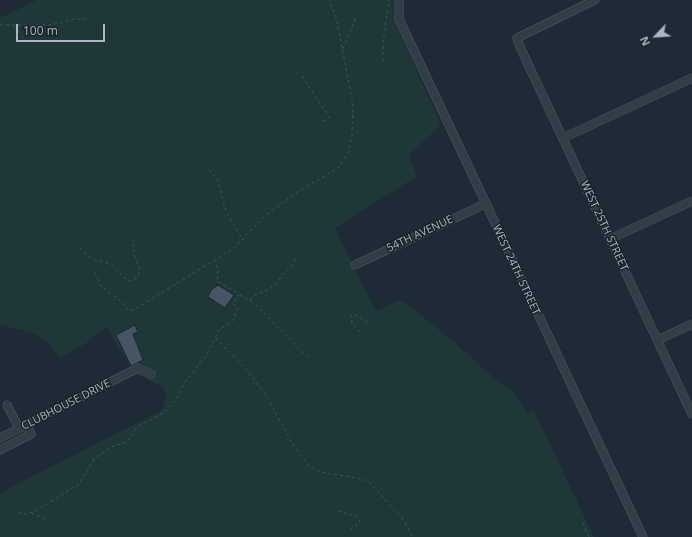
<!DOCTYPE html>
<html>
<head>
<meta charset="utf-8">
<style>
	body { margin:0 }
	#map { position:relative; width:692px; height:537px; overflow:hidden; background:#1e2b36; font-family:"Open Sans",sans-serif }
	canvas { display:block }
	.north { position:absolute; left:636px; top:16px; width:40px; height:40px; -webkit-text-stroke:3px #18222b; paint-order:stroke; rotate:245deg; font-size:11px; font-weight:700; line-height:16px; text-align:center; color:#acb7c4 }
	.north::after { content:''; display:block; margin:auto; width:14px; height:18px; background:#acb7c4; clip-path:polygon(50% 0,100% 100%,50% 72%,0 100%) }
	.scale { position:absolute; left:16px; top:24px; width:89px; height:18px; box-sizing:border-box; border:2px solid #acb7c4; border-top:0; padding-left:5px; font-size:12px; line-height:14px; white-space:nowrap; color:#acb7c4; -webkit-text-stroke:3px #18222b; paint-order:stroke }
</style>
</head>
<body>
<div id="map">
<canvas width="692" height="537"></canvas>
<div class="north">N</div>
<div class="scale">100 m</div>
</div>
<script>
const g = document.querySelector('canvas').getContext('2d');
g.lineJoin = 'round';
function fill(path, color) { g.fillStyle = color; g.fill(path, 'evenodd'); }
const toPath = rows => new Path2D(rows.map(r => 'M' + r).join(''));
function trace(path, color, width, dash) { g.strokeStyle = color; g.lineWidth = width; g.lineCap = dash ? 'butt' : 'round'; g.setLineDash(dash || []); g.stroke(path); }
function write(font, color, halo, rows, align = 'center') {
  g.font = font + ' "Open Sans",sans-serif'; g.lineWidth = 3; g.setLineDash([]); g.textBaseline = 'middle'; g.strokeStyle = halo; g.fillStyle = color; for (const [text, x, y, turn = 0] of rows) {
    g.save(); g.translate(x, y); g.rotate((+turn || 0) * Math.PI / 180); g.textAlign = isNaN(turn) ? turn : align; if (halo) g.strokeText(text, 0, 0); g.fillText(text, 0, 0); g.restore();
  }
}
const green = toPath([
	[37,0,394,0,393,11,397,26,441,125,409,155,417,176,335,228,376,311,398,301,406,303,452,340,495,379,512,390,528,413,534,411,594,537,0,537,0,493,160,411,163,408,166,391,162,387,138,375,131,367,106,327,85,344,62,357,59,357,47,341,34,333,0,325,0,18]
]);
const building = toPath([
	[218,285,234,295,225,308,208,297,211,290,218,285],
	[135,325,138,332,133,334,143,360,131,366,116,335,135,325]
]);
const path = toPath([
	[8,24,17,29,25,40],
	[0,25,50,25,76,19,89,19],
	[343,49,356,17],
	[383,61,383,43,389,0],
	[302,76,327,114,329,117,326,121,319,120],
	[209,170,218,180,226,212,243,240],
	[80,248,92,259,111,264,124,278,130,281,136,278,140,271,134,253,133,240],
	[95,273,101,286,123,303,129,311,135,309,233,249,267,214,299,191,338,168,349,151,352,135,353,104,336,17,329,1],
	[240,295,255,304,311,361],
	[250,300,255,295,267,290,276,284,284,273,293,265,295,259],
	[360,332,352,323,351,315,354,314,370,324],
	[216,338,249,373,266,395,292,443,308,465,320,472,363,479,370,483,403,519,413,537],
	[338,511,356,516,360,519,359,523,350,530],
	[18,513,26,514,36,511,79,484,94,459,111,447,127,442,137,427,165,412,176,400,185,382,206,356,219,330,233,320,238,308,233,304,239,294,217,281,218,272,215,261],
	[31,513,48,520],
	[583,523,589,537]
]);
const minor = toPath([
	[399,0,399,19,643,537],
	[595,0,517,38,520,47,692,414],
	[563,138,692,78],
	[610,239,692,201],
	[355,265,485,204],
	[658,340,692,324],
	[7,405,19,428],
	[0,438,138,368,151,374],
	[0,450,31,434,27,425]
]);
const streetNames = [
	["WEST 25TH STREET",604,226,65],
	["54TH AVENUE",420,234,-25],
	["WEST 24TH STREET",516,270,65],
	["CLUBHOUSE DRIVE",66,405,-27]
];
fill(green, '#203737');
fill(building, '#465563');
trace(building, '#1a242d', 1);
trace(minor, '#505a65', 9);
trace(path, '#3e5455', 1, [3, 3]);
trace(minor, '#323d47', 8);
write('11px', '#acb7c4', '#18222b', streetNames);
</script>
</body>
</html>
